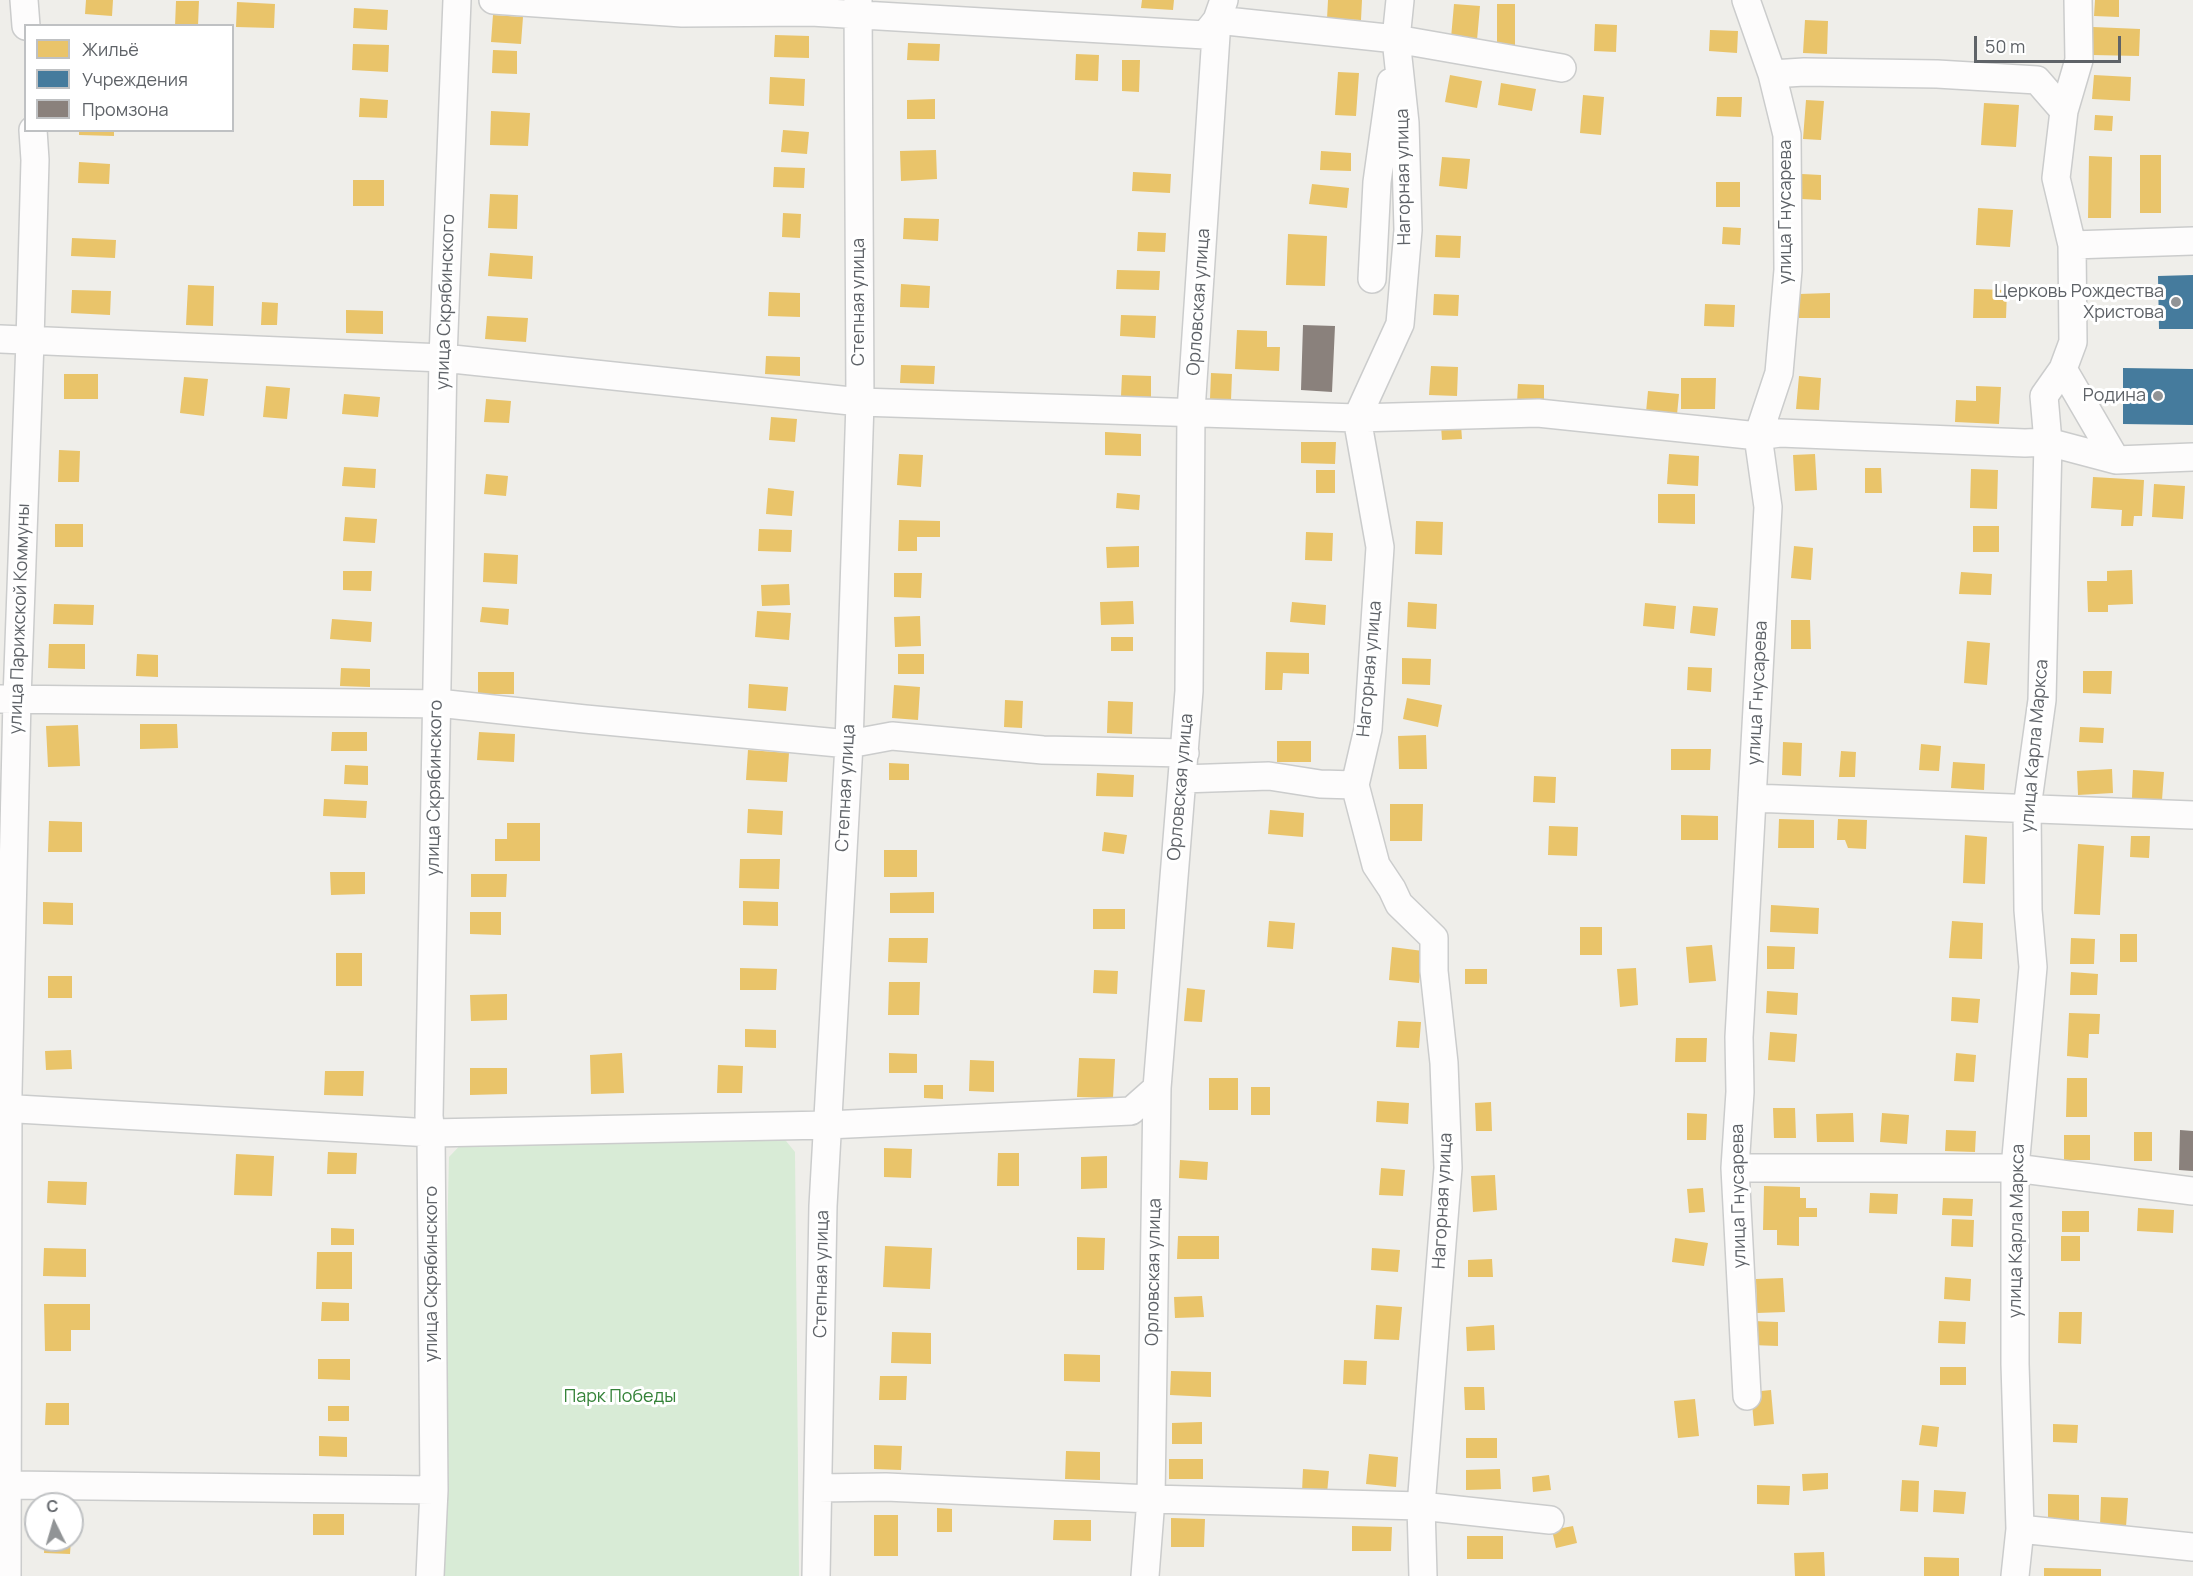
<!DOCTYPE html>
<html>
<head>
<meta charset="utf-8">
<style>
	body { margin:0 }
	#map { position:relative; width:2193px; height:1576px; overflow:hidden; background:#efeeea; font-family:Manrope,sans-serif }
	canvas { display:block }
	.legend { position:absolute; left:24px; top:24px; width:210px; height:108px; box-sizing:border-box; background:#fff; border:2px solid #bfc1c3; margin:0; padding:8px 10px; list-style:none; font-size:18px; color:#5f6368 }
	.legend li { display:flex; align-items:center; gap:12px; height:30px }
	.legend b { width:30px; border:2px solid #bfc1c3 }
	.north { position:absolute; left:24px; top:1492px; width:60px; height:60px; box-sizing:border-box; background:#fff; border:2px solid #bfc1c3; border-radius:50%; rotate:355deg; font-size:16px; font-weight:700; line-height:24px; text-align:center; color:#5f6368 }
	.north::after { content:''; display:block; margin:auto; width:21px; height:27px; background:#919496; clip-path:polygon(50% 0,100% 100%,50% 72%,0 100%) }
	.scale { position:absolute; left:1974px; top:36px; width:147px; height:27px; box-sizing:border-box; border:3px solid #5f6368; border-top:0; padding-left:8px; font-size:18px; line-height:21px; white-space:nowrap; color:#5f6368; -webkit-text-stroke:4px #fff; paint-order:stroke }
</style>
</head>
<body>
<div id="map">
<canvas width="2193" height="1576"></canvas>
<ul class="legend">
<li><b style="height:16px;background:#e9c46a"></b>Жильё</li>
<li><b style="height:16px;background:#457b9d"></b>Учреждения</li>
<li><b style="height:16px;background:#8a817c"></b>Промзона</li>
</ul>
<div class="north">С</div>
<div class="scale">50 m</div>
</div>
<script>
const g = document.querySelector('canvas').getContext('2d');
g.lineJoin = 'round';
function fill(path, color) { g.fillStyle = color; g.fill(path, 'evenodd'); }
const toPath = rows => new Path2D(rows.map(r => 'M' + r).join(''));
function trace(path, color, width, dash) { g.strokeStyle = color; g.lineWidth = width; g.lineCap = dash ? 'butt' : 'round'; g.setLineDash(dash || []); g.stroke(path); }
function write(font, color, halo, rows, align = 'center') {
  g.font = font + ' Manrope,sans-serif'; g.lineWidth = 6; g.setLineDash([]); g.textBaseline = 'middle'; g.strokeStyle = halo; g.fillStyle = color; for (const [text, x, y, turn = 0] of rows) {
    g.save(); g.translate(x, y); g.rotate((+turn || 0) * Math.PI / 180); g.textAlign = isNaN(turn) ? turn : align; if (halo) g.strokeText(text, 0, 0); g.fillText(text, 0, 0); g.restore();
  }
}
const green = toPath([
	[778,1131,795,1152,799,1576,439,1576,449,1157,469,1136]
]);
const homes = toPath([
	[86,0,113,0,112,16,85,14],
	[1142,0,1174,0,1173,10,1141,8],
	[1328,0,1362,0,1361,20,1327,19],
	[2095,0,2119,0,2119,17,2094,16],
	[176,1,199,1,198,26,175,26],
	[237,2,275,4,274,28,236,27],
	[1454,4,1480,6,1477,40,1451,38],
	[1497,4,1515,4,1515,45,1497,45],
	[354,8,388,10,387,30,353,28],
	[493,15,523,17,521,44,491,42],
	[1805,20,1828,21,1827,54,1803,53],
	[1595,24,1617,25,1616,52,1594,51],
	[2093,27,2140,29,2139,56,2092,55],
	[1710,30,1738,31,1737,53,1709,51],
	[775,35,809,36,809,58,774,57],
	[908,43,940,44,939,61,907,60],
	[353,44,389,45,388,72,352,70],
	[493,50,517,51,517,74,492,73],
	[1076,54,1099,55,1098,81,1075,80],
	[1122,60,1140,60,1139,92,1122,91],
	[1338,72,1359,73,1356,116,1335,115],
	[1450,75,1482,81,1477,108,1445,102],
	[2094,75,2131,77,2130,101,2092,99],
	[770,77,805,79,804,106,769,104],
	[1501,83,1536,89,1532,111,1498,105],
	[1583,95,1604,97,1601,135,1580,133],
	[1717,97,1742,97,1741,117,1716,116],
	[360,98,388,100,387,118,359,117],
	[935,99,935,119,907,119,907,100],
	[1806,100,1824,101,1821,140,1803,139],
	[1984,103,2019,105,2016,147,1981,145],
	[491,111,530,113,528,146,490,145],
	[2095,115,2113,116,2112,131,2094,130],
	[79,130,114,130,114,136,79,135],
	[783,130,809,132,807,154,781,152],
	[936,150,937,179,901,181,900,151],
	[1321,151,1351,153,1351,171,1320,170],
	[2140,155,2161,155,2161,213,2140,213],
	[2089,156,2112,157,2111,218,2088,218],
	[1442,157,1470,159,1467,189,1439,186],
	[79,162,110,164,109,184,78,183],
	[774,167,805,168,804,188,773,187],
	[1133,172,1171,174,1170,193,1132,191],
	[1802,174,1821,175,1821,200,1801,199],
	[353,180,384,180,384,206,353,206],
	[1716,182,1740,182,1740,207,1716,207],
	[1312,184,1349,188,1347,208,1309,204],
	[490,194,518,195,517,229,488,228],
	[1978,208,2013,210,2010,247,1976,245],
	[783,213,801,214,800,238,782,237],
	[904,218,939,219,938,241,903,239],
	[1723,227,1741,228,1740,245,1722,244],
	[1138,232,1166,233,1165,252,1137,251],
	[1288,234,1327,236,1325,286,1286,285],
	[1436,235,1461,236,1460,258,1435,257],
	[72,238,116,240,115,258,71,256],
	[490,253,533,256,532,279,488,276],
	[1117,270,1160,271,1159,290,1116,289],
	[901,284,930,286,929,308,900,307],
	[188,285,214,286,213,326,186,325],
	[1974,289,2007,290,2006,318,1973,318],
	[72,290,111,291,110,315,71,313],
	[769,292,800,293,800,317,768,316],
	[1830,293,1830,318,1799,318,1799,294],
	[1434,294,1459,295,1458,316,1433,315],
	[262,302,278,303,277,325,261,325],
	[1705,304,1735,305,1734,327,1704,326],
	[346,310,383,311,383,334,346,333],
	[1121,315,1156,316,1155,338,1120,336],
	[487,316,528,318,526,342,485,339],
	[1237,330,1267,331,1267,347,1280,347,1279,371,1235,369],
	[766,356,800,357,800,376,765,374],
	[901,365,935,366,934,384,900,383],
	[1431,366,1458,367,1457,396,1429,395],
	[1211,373,1232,374,1231,400,1210,399],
	[64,374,98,374,98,399,64,399],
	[1122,375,1151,376,1151,397,1121,396],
	[1799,376,1821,378,1819,410,1796,409],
	[184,377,208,379,204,416,180,413],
	[1681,378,1716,378,1715,409,1681,409],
	[1518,384,1544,385,1544,403,1517,403],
	[266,386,290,388,287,419,263,417],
	[1976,386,2001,387,1999,424,1955,422,1956,400,1976,401],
	[1648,391,1679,394,1676,425,1645,423],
	[344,394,380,397,378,417,342,414],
	[486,399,511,401,509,423,484,422],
	[771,417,797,419,795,442,769,440],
	[1461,425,1462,439,1442,440,1441,426],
	[1105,432,1141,434,1141,456,1105,455],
	[1301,442,1336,442,1335,464,1301,463],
	[59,450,80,451,79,482,58,482],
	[899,454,923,455,921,487,897,485],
	[1669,454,1699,456,1698,486,1667,484],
	[1815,454,1817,490,1795,491,1793,455],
	[344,467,376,469,375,488,342,486],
	[1865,468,1881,468,1882,493,1865,493],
	[1971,469,1998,470,1997,509,1970,508],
	[1316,470,1335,470,1335,493,1316,493],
	[486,474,508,476,506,496,484,494],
	[2093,477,2144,480,2142,516,2134,516,2133,526,2121,526,2122,510,2091,508],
	[2154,484,2185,486,2183,519,2152,517],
	[768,488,794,491,792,516,766,514],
	[1117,493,1140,495,1139,510,1116,508],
	[1658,494,1695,494,1695,524,1658,523],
	[345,517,377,519,375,543,343,541],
	[899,520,940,521,940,537,917,537,917,551,898,551],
	[1416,521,1443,522,1442,555,1415,554],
	[55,524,83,524,83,547,55,547],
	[1973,526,1999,526,1999,552,1973,552],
	[759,529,792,530,791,552,758,551],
	[1306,532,1333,533,1332,561,1305,560],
	[1139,546,1139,567,1107,568,1106,547],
	[1794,546,1813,548,1811,580,1791,578],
	[484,553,518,555,517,584,483,582],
	[2132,570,2133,604,2108,605,2108,612,2088,612,2087,581,2107,581,2107,571],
	[343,571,372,571,371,591,343,590],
	[1961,572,1992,574,1991,595,1959,594],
	[894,573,922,573,921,598,894,597],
	[789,584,790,605,762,606,761,585],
	[1133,601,1134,624,1101,625,1100,602],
	[1292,602,1326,605,1325,625,1290,622],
	[1408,602,1437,604,1436,629,1407,627],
	[1645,603,1676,606,1674,629,1643,626],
	[54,604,94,605,93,625,53,624],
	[1693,606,1718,608,1715,636,1690,633],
	[482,607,509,609,508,625,480,622],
	[757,611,791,613,789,640,755,637],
	[920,616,921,646,895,647,894,617],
	[332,619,372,622,371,642,330,639],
	[1791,620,1810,620,1811,649,1791,649],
	[1111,637,1133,637,1133,651,1111,651],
	[1967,641,1990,643,1987,685,1964,683],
	[49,644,85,644,85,669,48,668],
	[1266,652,1309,653,1309,674,1283,673,1282,690,1265,690],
	[137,654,158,655,158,677,136,676],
	[898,654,924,654,924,674,898,674],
	[1402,658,1431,659,1430,685,1402,684],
	[1688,667,1712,668,1711,692,1687,690],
	[341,668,370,669,370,687,340,686],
	[2083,671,2112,671,2111,694,2083,693],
	[478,672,514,672,514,694,478,694],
	[749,684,788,687,786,711,748,708],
	[894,685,920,687,918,720,892,718],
	[1407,698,1442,705,1438,727,1403,719],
	[1005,700,1023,701,1022,728,1004,727],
	[1108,701,1133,702,1132,734,1107,733],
	[140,724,177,724,178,748,140,749],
	[78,725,80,766,48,767,46,726],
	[2080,727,2104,728,2103,743,2079,742],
	[332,732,367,732,367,751,331,751],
	[479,732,515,734,514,762,477,760],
	[1426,735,1427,769,1399,769,1398,736],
	[1277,741,1311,741,1311,762,1277,762],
	[1783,742,1802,743,1801,776,1782,775],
	[1921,744,1941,746,1939,771,1919,770],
	[1671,749,1711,749,1710,770,1671,770],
	[748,750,789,753,787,782,746,780],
	[1841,751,1856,752,1855,777,1839,777],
	[1953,762,1985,764,1984,790,1951,788],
	[889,763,909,764,909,780,889,780],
	[345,765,368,766,368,785,344,784],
	[2112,769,2113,793,2078,795,2077,771],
	[2133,770,2164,772,2162,800,2132,798],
	[1097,773,1134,775,1133,797,1096,796],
	[1534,776,1556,777,1555,803,1533,802],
	[324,799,367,801,366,818,323,816],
	[1390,804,1423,804,1422,841,1390,841],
	[748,809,783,811,782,835,747,833],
	[1270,810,1304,813,1303,837,1268,834],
	[1681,815,1718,816,1718,840,1681,840],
	[1779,819,1814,820,1814,848,1778,848],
	[1838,819,1867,820,1866,849,1848,848,1845,840,1837,840],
	[49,821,82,822,82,852,48,852],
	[507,823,540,823,540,861,495,861,495,839,507,839],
	[1549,826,1578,827,1577,856,1548,855],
	[1104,832,1127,835,1124,854,1102,851],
	[1965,835,1987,837,1985,884,1963,883],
	[2131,836,2150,836,2149,858,2130,857],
	[2078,844,2104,846,2100,915,2074,914],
	[884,850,917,850,917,877,884,877],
	[740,859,780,859,779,889,739,888],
	[330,872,365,872,365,894,331,895],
	[471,874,507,874,506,897,471,897],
	[934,892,934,913,890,913,890,893],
	[743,901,778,902,778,926,743,925],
	[43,902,73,903,73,925,43,924],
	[1771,905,1819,908,1818,934,1770,932],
	[1093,909,1125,909,1125,929,1093,929],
	[470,912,501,912,501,935,470,934],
	[1269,921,1295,923,1293,949,1267,947],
	[1952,921,1983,923,1982,959,1949,958],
	[1580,927,1602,927,1602,955,1580,955],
	[2120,934,2137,934,2137,962,2120,962],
	[889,938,928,938,927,963,888,962],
	[2071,938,2095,939,2094,964,2070,964],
	[1712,945,1716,981,1689,983,1686,947],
	[1767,946,1795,947,1794,969,1767,969],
	[1392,947,1423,951,1419,983,1389,980],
	[336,953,362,953,362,986,336,986],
	[740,968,777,969,776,990,740,990],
	[1636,968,1638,1005,1620,1007,1617,969],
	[1465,969,1487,969,1487,984,1465,984],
	[1094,970,1118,971,1117,994,1093,993],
	[2071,972,2098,974,2097,995,2070,995],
	[48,976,72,976,72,998,48,998],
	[889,982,920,982,919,1015,888,1015],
	[1187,988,1205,990,1202,1022,1184,1021],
	[1767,991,1798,993,1797,1015,1766,1013],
	[507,994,507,1020,471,1021,470,995],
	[1952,997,1980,999,1978,1023,1951,1021],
	[2069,1013,2100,1014,2099,1034,2089,1034,2088,1058,2067,1056],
	[1398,1021,1421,1022,1419,1048,1396,1047],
	[745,1029,776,1030,776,1048,745,1047],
	[1770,1032,1797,1034,1795,1062,1768,1060],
	[1676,1038,1707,1038,1706,1062,1675,1062],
	[71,1050,72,1069,46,1070,45,1051],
	[622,1053,624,1093,591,1094,590,1055],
	[889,1053,917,1054,917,1073,889,1073],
	[1956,1053,1976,1055,1974,1082,1954,1081],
	[1079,1058,1115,1059,1113,1098,1077,1097],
	[970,1060,994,1061,994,1092,969,1091],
	[718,1065,743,1066,742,1093,717,1093],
	[470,1068,507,1068,507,1094,470,1095],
	[325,1071,364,1071,363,1096,324,1095],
	[1209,1078,1238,1078,1238,1110,1209,1110],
	[2067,1078,2087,1078,2087,1117,2066,1117],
	[924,1085,943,1085,943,1099,924,1098],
	[1251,1087,1270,1087,1270,1115,1251,1115],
	[1377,1101,1409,1103,1408,1124,1376,1122],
	[1491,1102,1492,1131,1476,1131,1475,1103],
	[1773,1108,1795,1108,1796,1138,1774,1138],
	[1687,1113,1707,1114,1706,1140,1687,1140],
	[1853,1113,1854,1142,1817,1142,1816,1114],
	[1882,1113,1909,1115,1907,1144,1880,1142],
	[1946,1130,1976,1131,1975,1152,1945,1151],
	[2134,1132,2152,1132,2152,1161,2134,1161],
	[2064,1135,2090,1135,2090,1160,2064,1160],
	[884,1148,912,1149,911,1178,884,1177],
	[328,1152,357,1153,356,1174,327,1174],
	[998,1153,1019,1153,1019,1186,997,1186],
	[236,1154,274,1156,272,1196,234,1195],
	[1107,1156,1107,1188,1081,1189,1081,1157],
	[1180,1160,1208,1162,1207,1180,1179,1178],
	[1381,1168,1405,1170,1403,1196,1379,1195],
	[1495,1175,1497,1210,1473,1212,1471,1176],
	[48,1181,87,1182,86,1205,47,1203],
	[1764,1186,1800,1187,1800,1198,1806,1198,1806,1208,1817,1208,1817,1217,1799,1217,1799,1246,1777,1245,1777,1230,1763,1230],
	[1703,1188,1705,1212,1689,1213,1687,1189],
	[1870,1193,1898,1194,1897,1214,1869,1213],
	[1943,1198,1973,1199,1972,1216,1942,1215],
	[2138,1208,2174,1210,2173,1233,2137,1231],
	[2062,1211,2089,1211,2089,1232,2062,1232],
	[1952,1219,1974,1220,1973,1247,1951,1246],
	[331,1228,354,1229,354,1245,331,1245],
	[1178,1236,1219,1236,1219,1259,1177,1259],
	[2061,1236,2080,1236,2080,1261,2061,1261],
	[1077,1237,1105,1238,1104,1270,1077,1270],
	[1675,1238,1708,1243,1704,1266,1672,1262],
	[885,1246,932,1248,930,1289,883,1287],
	[44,1248,86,1249,86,1277,43,1276],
	[1372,1248,1400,1250,1398,1272,1371,1270],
	[317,1252,352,1252,352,1289,316,1289],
	[1492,1259,1493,1277,1468,1277,1468,1260],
	[1945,1277,1971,1279,1970,1301,1944,1299],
	[1783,1278,1785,1312,1757,1313,1756,1279],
	[1202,1296,1204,1317,1175,1318,1174,1297],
	[322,1302,349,1303,349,1321,321,1321],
	[44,1304,90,1304,90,1330,71,1330,71,1351,45,1351],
	[1376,1305,1402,1307,1399,1340,1374,1339],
	[2059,1312,2082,1312,2081,1344,2058,1343],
	[1752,1321,1778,1322,1778,1346,1752,1345],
	[1939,1321,1966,1322,1965,1344,1938,1343],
	[1494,1325,1495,1350,1467,1351,1466,1327],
	[892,1332,931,1333,931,1364,891,1363],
	[1064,1354,1100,1355,1100,1382,1064,1381],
	[318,1359,350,1359,350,1380,318,1379],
	[1344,1360,1367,1361,1366,1385,1343,1384],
	[1940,1367,1966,1367,1966,1385,1940,1385],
	[1171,1371,1211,1372,1211,1397,1170,1395],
	[880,1376,907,1376,906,1400,879,1400],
	[1464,1387,1484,1387,1485,1410,1465,1410],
	[1771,1390,1774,1424,1754,1426,1751,1392],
	[1695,1399,1699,1436,1678,1438,1674,1401],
	[46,1403,69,1403,69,1425,45,1425],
	[328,1406,349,1406,349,1421,328,1421],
	[1202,1422,1202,1444,1172,1444,1172,1423],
	[2053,1424,2078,1425,2077,1443,2053,1442],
	[1922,1425,1939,1427,1937,1447,1919,1445],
	[319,1436,347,1437,347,1457,319,1456],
	[1466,1438,1497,1438,1497,1458,1466,1458],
	[874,1445,902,1446,901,1470,874,1469],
	[1066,1451,1100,1452,1100,1480,1065,1479],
	[1369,1454,1398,1457,1396,1487,1366,1484],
	[1169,1459,1203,1459,1203,1479,1169,1479],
	[1303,1469,1329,1471,1327,1494,1302,1492],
	[1500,1469,1501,1489,1466,1490,1466,1470],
	[1828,1473,1828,1489,1803,1491,1802,1474],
	[1549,1475,1551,1490,1533,1492,1532,1477],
	[1902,1480,1919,1481,1918,1512,1900,1511],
	[1757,1485,1790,1486,1789,1505,1757,1504],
	[1934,1490,1966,1492,1964,1514,1933,1512],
	[2048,1494,2079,1495,2079,1521,2048,1521],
	[2101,1497,2128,1498,2126,1527,2100,1526],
	[937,1508,952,1509,952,1532,937,1532],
	[313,1514,344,1514,344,1535,313,1535],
	[874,1515,898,1515,898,1556,874,1556],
	[1171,1518,1205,1519,1204,1547,1171,1547],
	[1054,1520,1091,1520,1091,1541,1053,1540],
	[1352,1526,1392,1527,1391,1551,1352,1551],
	[1573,1526,1577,1543,1556,1548,1552,1530],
	[1467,1536,1503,1536,1503,1559,1467,1559],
	[45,1540,71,1540,70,1554,44,1553],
	[1824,1552,1825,1576,1795,1576,1794,1553],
	[1924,1557,1959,1558,1959,1576,1924,1576],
	[2044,1568,2101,1569,2101,1576,2044,1576]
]);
const public = toPath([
	[2193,275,2193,329,2159,329,2158,276],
	[2123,368,2193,369,2193,425,2123,424]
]);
const industry = toPath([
	[1303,325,1335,326,1332,392,1301,390],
	[2180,1130,2193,1131,2193,1171,2179,1170]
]);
const minor = toPath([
	[24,0,26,26],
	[493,0,682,13,811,12,1205,35,1217,20,1396,39,1562,68],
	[1400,0,1396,39,1405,123,1408,230,1400,324,1357,418,1380,547,1368,729,1355,785,1376,865,1392,889,1399,904,1434,938,1434,971,1444,1063,1448,1168,1421,1506,1423,1576],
	[1746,0,1772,74,1787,135,1788,270,1779,373,1758,436,1768,507,1739,1037,1740,1092,1735,1168,1747,1396],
	[1772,74,1804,72,1937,74,2037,80,2064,111],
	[2072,245,2193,241],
	[1372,279,1377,182,1391,82],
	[0,339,443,358,860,402,1357,418,1538,413,1758,436,1780,433,2025,443,2048,442,2116,460,2193,457],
	[2063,369,2116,460],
	[0,699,447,704,585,719,849,744,892,736,1043,750,1185,753],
	[1182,779,1269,776,1320,784,1355,785],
	[1752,798,2193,815],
	[0,1108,431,1133,827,1125,1131,1111,1157,1088],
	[1735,1168,2015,1168,2193,1191],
	[8,1485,434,1490],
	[818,1488,886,1487,1151,1499,1421,1506,1550,1520],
	[2020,1529,2193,1547],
	[7,1576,8,1092,17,699,30,341,35,160,33,130],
	[430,1576,434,1490,431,1133,429,1116,443,358,457,0],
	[816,1576,823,1206,849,744,860,402,858,0],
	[1145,1576,1151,1499,1157,1088,1189,691,1191,411,1217,20,1224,0],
	[2015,1576,2020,1529,2015,1364,2015,1168,2033,967,2028,910,2027,808,2042,700,2048,442,2044,396,2063,369,2073,342,2072,245,2056,178,2064,111,2079,60,2078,0]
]);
const markers = [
	[2176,302,6,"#919496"],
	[2158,396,6,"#919496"]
];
const streetNames = [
	["Нагорная улица",1404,177,-91],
	["улица Гнусарева",1786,212,-90],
	["улица Скрябинского",446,302,-88],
	["Степная улица",859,302,-90],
	["Орловская улица",1199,302,-86],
	["улица Парижской Коммуны",20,619,-88],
	["Нагорная улица",1370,669,-85],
	["улица Гнусарева",1758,693,-87],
	["улица Карла Маркса",2035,746,-85],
	["Орловская улица",1181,787,-85],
	["улица Скрябинского",435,788,-89],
	["Степная улица",846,788,-87],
	["улица Гнусарева",1739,1196,-91],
	["Нагорная улица",1443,1201,-87],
	["улица Карла Маркса",2017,1231,-89],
	["Орловская улица",1154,1272,-89],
	["улица Скрябинского",432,1274,-90],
	["Степная улица",822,1274,-89]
];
const poiNames = [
	["Церковь Рождества",2164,292],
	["Христова",2164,313],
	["Родина",2146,396]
];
const parkNames = [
	["Парк Победы",620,1397]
];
fill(green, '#d8ebd6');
fill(homes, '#e9c46a');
fill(public, '#457b9d');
fill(industry, '#8a817c');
trace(minor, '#cbcccc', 30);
trace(minor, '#fdfcfc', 27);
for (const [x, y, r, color] of markers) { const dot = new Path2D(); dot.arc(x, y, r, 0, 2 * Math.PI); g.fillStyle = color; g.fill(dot); trace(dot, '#fff', 2); }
write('18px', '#5f6368', '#fff', streetNames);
write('18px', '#5f6368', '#fff', poiNames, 'right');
write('18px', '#348238', '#fff', parkNames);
</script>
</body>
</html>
